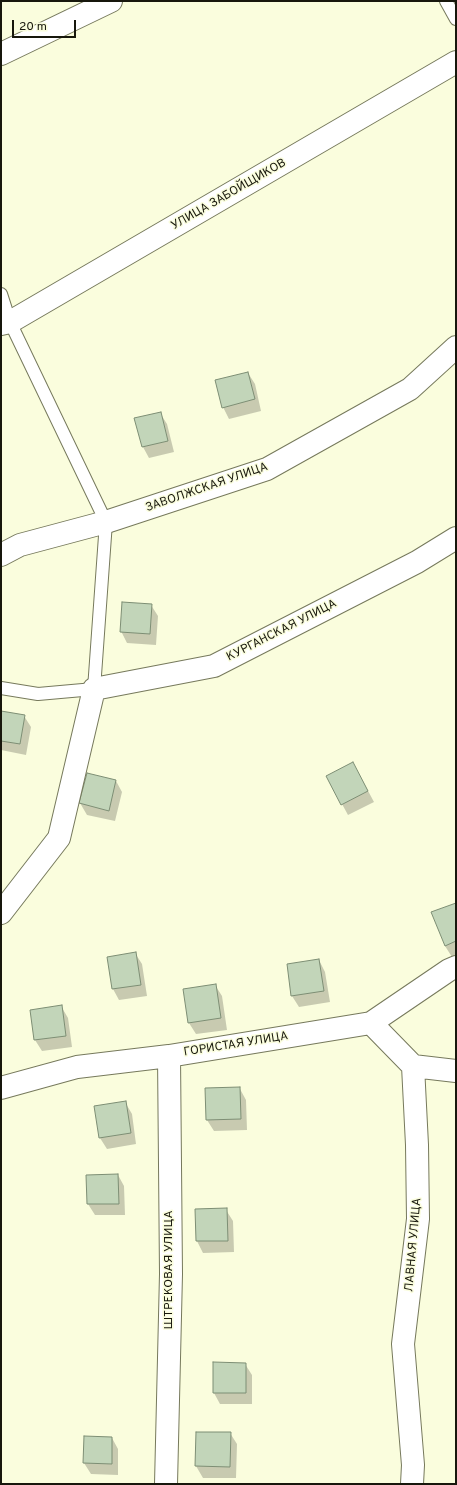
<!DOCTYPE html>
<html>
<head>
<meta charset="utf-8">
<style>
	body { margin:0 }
	#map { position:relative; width:457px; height:1485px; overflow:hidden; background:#fafddd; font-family:Overpass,sans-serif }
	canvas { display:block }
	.frame { position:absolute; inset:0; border:2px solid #17170c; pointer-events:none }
	.scale { position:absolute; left:12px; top:20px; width:64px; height:18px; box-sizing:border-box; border:2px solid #17170c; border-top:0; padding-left:5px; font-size:12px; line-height:14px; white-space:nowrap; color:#17170c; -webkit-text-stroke:3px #fafddd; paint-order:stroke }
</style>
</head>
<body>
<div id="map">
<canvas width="457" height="1485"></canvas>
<div class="frame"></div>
<div class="scale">20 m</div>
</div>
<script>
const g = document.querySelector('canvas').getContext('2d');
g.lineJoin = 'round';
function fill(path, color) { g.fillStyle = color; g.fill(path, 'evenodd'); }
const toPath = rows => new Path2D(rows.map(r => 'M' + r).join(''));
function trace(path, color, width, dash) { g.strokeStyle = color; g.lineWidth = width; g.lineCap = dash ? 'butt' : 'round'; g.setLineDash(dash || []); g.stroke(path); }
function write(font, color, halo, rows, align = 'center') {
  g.font = font + ' Overpass,sans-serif'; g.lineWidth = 3; g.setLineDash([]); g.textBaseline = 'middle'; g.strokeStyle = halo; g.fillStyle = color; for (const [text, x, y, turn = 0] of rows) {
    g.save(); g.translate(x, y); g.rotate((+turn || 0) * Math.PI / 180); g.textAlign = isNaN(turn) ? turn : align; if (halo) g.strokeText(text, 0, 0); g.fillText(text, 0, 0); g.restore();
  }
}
const shadow = toPath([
	[248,373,255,384,261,411,229,419,223,407],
	[160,413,167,424,174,452,149,458,143,447],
	[151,605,158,616,156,645,127,643,121,631],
	[1,712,24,716,31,727,26,755,1,750],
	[359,774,374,802,348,815,342,804],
	[116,781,122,792,115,821,87,815,80,803],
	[456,904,456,955,452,957,445,946],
	[135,953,142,964,147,996,119,1000,113,989,108,958],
	[319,960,325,972,330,1002,299,1007,292,996],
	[215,985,222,996,227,1030,196,1034,189,1023],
	[61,1006,68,1018,72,1047,42,1051,35,1040],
	[240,1089,246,1100,247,1130,214,1131,207,1120],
	[125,1102,132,1114,136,1144,107,1149,100,1138,95,1107],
	[118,1175,124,1186,125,1215,95,1215,88,1204],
	[196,1210,226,1210,233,1221,234,1252,203,1253,197,1241],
	[245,1364,252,1375,252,1404,220,1404,214,1393],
	[197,1433,230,1433,237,1444,236,1478,203,1478,196,1466],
	[85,1437,112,1438,118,1449,118,1475,91,1474,84,1463]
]);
const building = toPath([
	[248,372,255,399,222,408,215,380,248,372],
	[161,412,168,441,142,447,134,418,161,412],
	[122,602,152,604,150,634,120,632,122,602],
	[1,711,25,715,20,744,1,741,1,711],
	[353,762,368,791,341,805,326,776,353,762],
	[87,773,116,780,109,811,79,803,87,773],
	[456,903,456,941,445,946,431,912,456,903],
	[136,952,141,985,112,989,107,957,136,952],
	[319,959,324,991,291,996,287,964,319,959],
	[216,984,221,1018,188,1023,183,989,216,984],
	[62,1005,66,1036,34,1040,30,1010,62,1005],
	[240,1087,241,1119,206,1120,205,1088,240,1087],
	[126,1101,131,1133,99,1138,94,1106,126,1101],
	[118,1174,119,1204,87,1204,86,1175,118,1174],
	[227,1208,228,1241,196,1241,195,1209,227,1208],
	[213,1362,246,1363,246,1393,213,1393,213,1362],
	[196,1432,231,1432,230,1467,195,1466,196,1432],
	[84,1436,112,1437,112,1464,83,1463,84,1436]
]);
const service = toPath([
	[446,1,456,19],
	[1,294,10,322,106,522,94,689,38,694,1,688]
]);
const minor = toPath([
	[1,54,111,1],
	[1,324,10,322,456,62],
	[1,555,20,545,106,522,267,469,410,389,456,347],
	[1,913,59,838,94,689,214,666,417,562,456,538],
	[371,1023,413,1066,417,1145,418,1219,403,1344,413,1465,412,1484],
	[413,1066,456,1071],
	[1,1088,77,1067,169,1056,371,1023,449,970,456,967],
	[166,1484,171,1274,169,1056]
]);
const streetNames = [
	["УЛИЦА ЗАБОЙЩИКОВ",229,195,-30],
	["ЗАВОЛЖСКАЯ УЛИЦА",207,488,-19],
	["КУРГАНСКАЯ УЛИЦА",282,631,-27],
	["ГОРИСТАЯ УЛИЦА",236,1045,-9],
	["ЛАВНАЯ УЛИЦА",414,1245,-85],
	["ШТРЕКОВАЯ УЛИЦА",170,1270,-90]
];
fill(shadow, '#0003');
fill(building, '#c2d5b9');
trace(building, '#7d8e74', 1);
trace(service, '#76795c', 14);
trace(minor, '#76795c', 24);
trace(service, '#fff', 12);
trace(minor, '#fff', 22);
write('12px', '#17170c', '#fafddd', streetNames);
</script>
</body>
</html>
